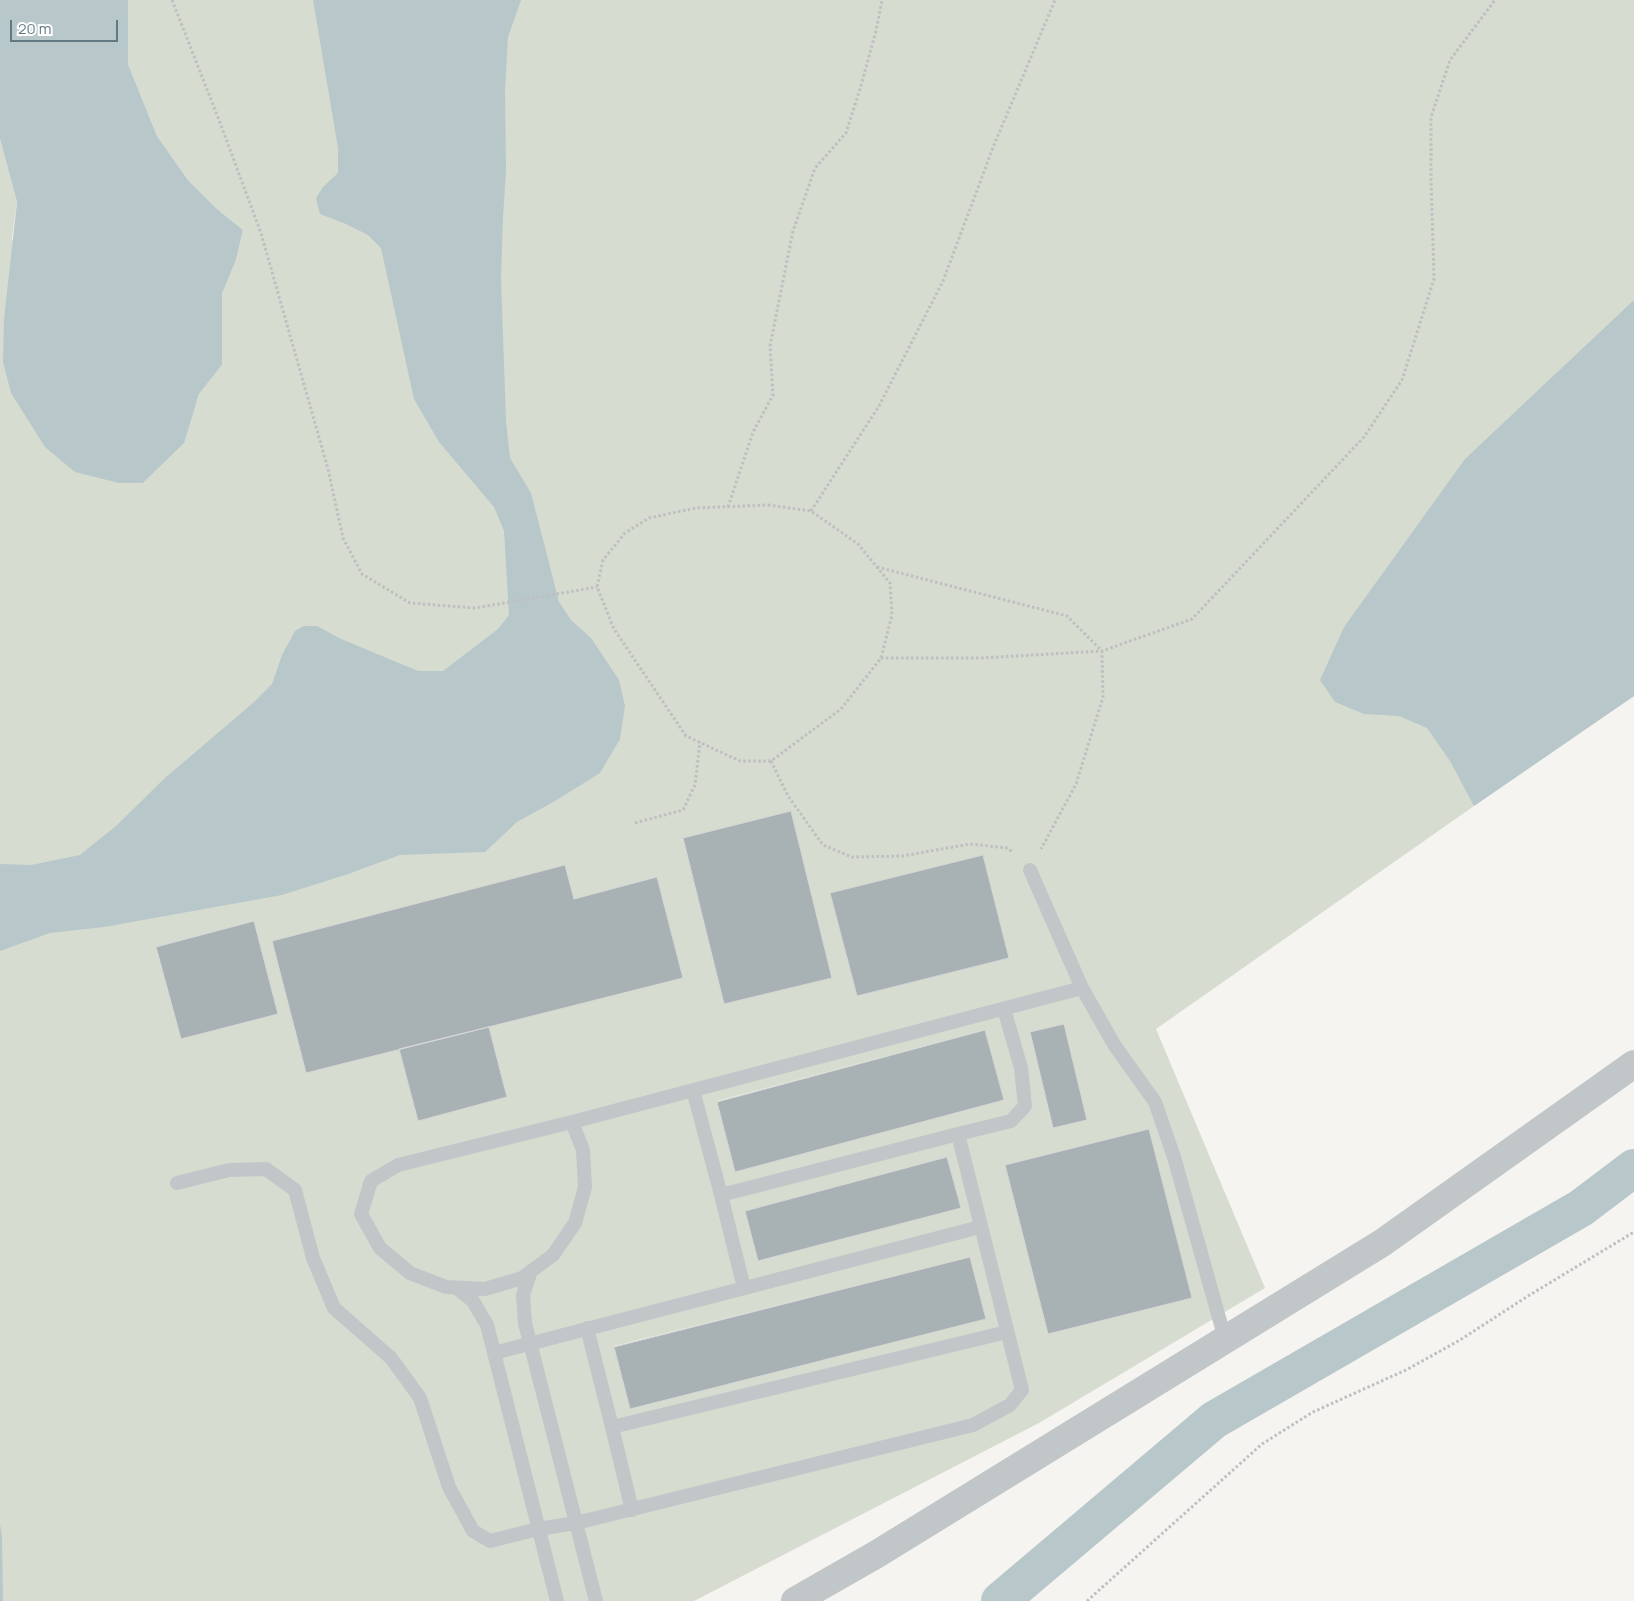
<!DOCTYPE html>
<html>
<head>
<meta charset="utf-8">
<style>
	body { margin:0 }
	#map { position:relative; width:1634px; height:1601px; overflow:hidden; background:#f5f4f0; font-family:Manrope,sans-serif }
	canvas { display:block }
	.scale { position:absolute; left:10px; top:20px; width:108px; height:22px; box-sizing:border-box; border:2px solid #627983; border-top:0; padding-left:6px; font-size:15px; line-height:18px; white-space:nowrap; color:#627983; -webkit-text-stroke:4px #fff; paint-order:stroke }
</style>
</head>
<body>
<div id="map">
<canvas width="1634" height="1601"></canvas>
<div class="scale">20 m</div>
</div>
<script>
const g = document.querySelector('canvas').getContext('2d');
g.lineJoin = 'round';
function fill(path, color) { g.fillStyle = color; g.fill(path, 'evenodd'); }
const toPath = rows => new Path2D(rows.map(r => 'M' + r).join(''));
function trace(path, color, width, dash) { g.strokeStyle = color; g.lineWidth = width; g.lineCap = dash ? 'butt' : 'round'; g.setLineDash(dash || []); g.stroke(path); }
const green = toPath([
	[128,0,1634,0,1634,696,1474,806,1156,1029,1265,1288,1039,1423,694,1601,0,1601,0,139,17,202,12,239,143,483,183,443,199,394,222,365,222,294,236,260,243,230,217,209,188,180,157,136,128,64],
	[791,812,832,977,724,1004,683,838],
	[565,866,574,899,657,878,683,978,489,1027,507,1097,418,1120,399,1049,306,1073,272,941],
	[254,921,278,1014,181,1039,156,947],
	[1064,1024,1087,1120,1053,1128,1030,1033],
	[984,1030,1003,1100,735,1172,717,1101],
	[1149,1129,1191,1298,1048,1334,1005,1165],
	[947,1157,960,1208,758,1261,745,1211],
	[970,1257,986,1319,630,1409,614,1346]
]);
const water = toPath([
	[0,0,128,0,128,64,157,136,188,180,217,209,243,230,236,260,222,294,222,365,199,394,184,443,143,483,119,483,75,472,45,447,11,393,3,362,4,319,17,202,0,139],
	[313,0,521,0,508,37,505,90,506,170,503,217,501,278,506,421,510,458,531,493,559,602,571,620,591,638,619,680,625,706,620,739,600,773,555,801,517,822,485,852,400,855,348,874,282,895,104,927,50,933,0,951,0,864,31,865,80,855,116,826,165,778,253,703,272,684,282,655,295,631,304,626,317,626,339,638,418,671,443,671,498,629,509,615,504,531,494,507,439,442,414,399,381,248,368,235,346,224,320,214,316,198,323,187,338,173,338,148],
	[1634,300,1634,696,1474,806,1450,761,1427,728,1399,716,1364,714,1335,702,1320,680,1344,627,1465,459],
	[0,1524,2,1538,3,1601,0,1601]
]);
const canal = toPath([
	[1000,1601,1214,1420,1581,1208,1634,1168]
]);
const building = toPath([
	[791,811,832,978,724,1004,683,838,791,811],
	[983,855,1009,958,857,996,830,893,983,855],
	[565,865,574,899,657,877,683,978,306,1073,272,941,565,865],
	[254,921,278,1014,181,1039,156,947,254,921],
	[1064,1024,1087,1120,1053,1128,1030,1032,1064,1024],
	[489,1027,507,1097,418,1121,399,1049,489,1027],
	[985,1030,1004,1100,735,1172,717,1102,985,1030],
	[1149,1129,1192,1298,1048,1334,1005,1165,1149,1129],
	[947,1157,961,1208,758,1261,745,1211,947,1157],
	[970,1257,986,1319,630,1409,614,1347,970,1257]
]);
const path = toPath([
	[172,0,219,120,261,233,328,469,343,538,362,574,410,603,475,608,597,587],
	[768,505,811,511,858,544,890,583,892,615,881,658,841,709,771,761,740,761,686,736,614,629,597,587,603,560,625,533,649,518,696,508,768,505],
	[728,507,753,432,773,395,770,346,793,231,815,168,846,133,860,89,876,31,882,0],
	[811,511,879,406,943,281,994,145,1055,0],
	[877,567,1067,616,1102,651,1103,697,1076,784,1041,849],
	[881,658,981,658,1102,651,1192,619,1364,437,1402,380,1434,279,1431,179,1431,117,1450,60,1495,0],
	[771,761,788,796,823,845,852,857,902,856,970,844,1008,848,1013,853],
	[635,823,683,810,695,785,700,742],
	[1087,1601,1262,1444,1313,1412,1406,1370,1460,1340,1528,1296,1634,1232]
]);
const lane = toPath([
	[1030,870,1082,988,1115,1046,1155,1102,1174,1157,1225,1339],
	[572,1122,583,1150,585,1187,575,1223,553,1255,522,1278,485,1289,446,1287,410,1273,380,1248,361,1214,371,1181,398,1165,572,1122,1082,988],
	[958,1134,1011,1121,1025,1106,1021,1068,1004,1009],
	[177,1183,229,1170,266,1169,295,1190,313,1258,334,1308,391,1358,420,1398,449,1487,473,1531,490,1541,538,1529,576,1523,973,1425,1010,1405,1022,1390,958,1134,721,1195,693,1090],
	[721,1195,744,1288],
	[531,1271,523,1295,525,1323,596,1601],
	[457,1288,473,1301,487,1325,557,1601],
	[587,1328,612,1427,1007,1332],
	[494,1353,980,1227],
	[612,1427,632,1510]
]);
const street = toPath([
	[795,1601,877,1554,1382,1243,1634,1064]
]);
fill(green, '#d7dcd1');
fill(water, '#b8c7c9');
trace(canal, '#b8c7c9', 38);
fill(building, '#a8b2b5');
trace(building, '#d6d5d3', 1);
trace(path, '#bdbfc1', 3, [2.5, 2.5]);
trace(lane, '#c1c6c8', 14);
trace(street, '#c1c6c8', 28);
</script>
</body>
</html>
